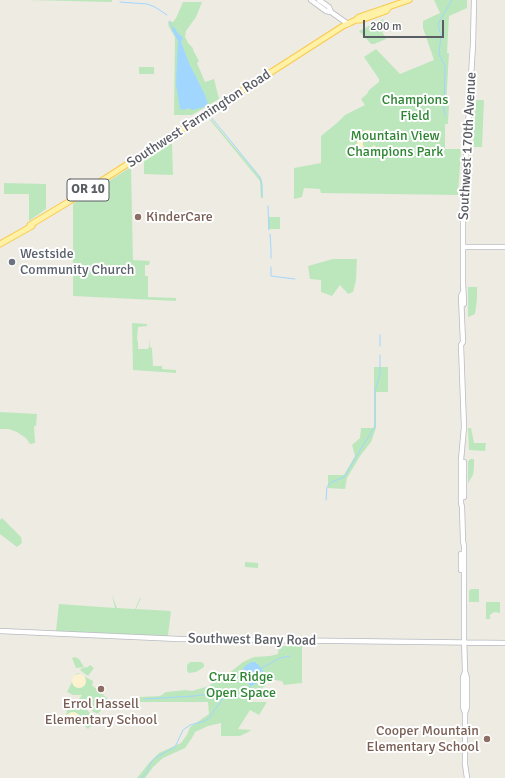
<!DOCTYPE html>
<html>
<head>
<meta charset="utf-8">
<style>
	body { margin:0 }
	#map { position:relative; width:505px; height:778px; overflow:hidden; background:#eeebe2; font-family:Signika,sans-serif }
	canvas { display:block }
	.scale { position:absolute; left:363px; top:20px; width:81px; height:18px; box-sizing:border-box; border:2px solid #5a5e64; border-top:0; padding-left:5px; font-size:12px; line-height:14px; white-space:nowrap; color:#5a5e64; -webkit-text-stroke:3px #fff; paint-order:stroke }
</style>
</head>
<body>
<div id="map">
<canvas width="505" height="778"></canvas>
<div class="scale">200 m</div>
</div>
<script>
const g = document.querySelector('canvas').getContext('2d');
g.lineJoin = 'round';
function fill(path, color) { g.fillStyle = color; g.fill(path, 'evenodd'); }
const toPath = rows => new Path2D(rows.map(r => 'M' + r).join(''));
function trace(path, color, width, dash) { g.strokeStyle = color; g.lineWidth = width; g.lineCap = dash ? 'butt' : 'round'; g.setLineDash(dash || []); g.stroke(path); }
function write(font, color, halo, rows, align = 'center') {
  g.font = font + ' Signika,sans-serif'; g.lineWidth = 4; g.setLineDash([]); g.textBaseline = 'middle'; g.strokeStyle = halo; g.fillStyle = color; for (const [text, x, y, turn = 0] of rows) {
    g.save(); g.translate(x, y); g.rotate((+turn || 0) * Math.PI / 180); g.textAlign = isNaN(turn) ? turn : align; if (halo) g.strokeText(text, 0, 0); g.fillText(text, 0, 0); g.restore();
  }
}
const green = toPath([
	[27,0,112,0,112,2],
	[434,0,467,0,467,8,449,16,447,53,449,53,446,105,449,106,448,124,445,124,445,149,461,149,458,195,321,193,320,189,304,188,302,197,294,199,294,168,321,163,321,136,337,123,345,115,365,105,361,99,367,94,369,90,379,82,379,79,364,57,376,49,400,74,434,60,423,28,423,21,440,13],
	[183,2,202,2,196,17,186,31,185,37,188,43,193,48,193,50,199,61,197,63,205,82,214,79,219,99,192,115,174,115,175,37,169,27,168,23,170,21,173,22,176,18],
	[383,19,385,24,380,27,386,39,374,44,371,44,359,31],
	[139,67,154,67,154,74,139,74],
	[476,100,484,100,482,147,473,147],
	[211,119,262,180,263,198,261,198,260,181,210,120],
	[172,143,173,175,144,174,144,161],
	[131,167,133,260,150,261,149,265,145,265,145,276,148,276,148,297,176,298,176,301,73,296,73,204],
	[4,183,46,184,46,209,29,221,29,194,4,194],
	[268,217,280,217,280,229,268,229],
	[333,259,357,259,356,280,353,292,348,294,340,285,332,296,321,292,321,280,310,279,308,266],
	[468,287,477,287,477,299,475,314,468,317],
	[132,323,147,324,147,326,138,327,137,339,138,342,138,349,147,349,149,348,150,338,150,347,152,348,153,366,162,366,162,369,176,370,176,373,133,370],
	[374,367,388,367,388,392,376,392,376,428,371,442,360,456,347,478,345,489,328,488,328,475,344,475,355,456,352,445,360,438,361,428,374,428],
	[0,412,37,414,36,426,34,426,35,443,30,444,26,438,17,432,9,429,0,429],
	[468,428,471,428,474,443,486,443,485,451,469,450],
	[470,459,474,459,474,467,473,475,468,483,468,462],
	[2,518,21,537,22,543,17,547,0,534,0,520],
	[245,562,258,563,258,568,245,567],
	[471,589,479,589,479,602,469,602,469,591],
	[112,595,117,608,135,609,140,598,141,598,136,609,171,611,168,635,166,636,56,631,59,604,115,608],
	[486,602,500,602,500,613,494,612,490,615,490,619,486,619],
	[279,646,302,646,302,683,284,685,282,681,267,679,265,686,256,692,250,702,267,702,259,715,250,710,238,729,251,730,250,731,240,736,221,736,221,723,208,726,195,732,192,738,185,748,163,758,153,767,145,778,137,778,149,763,159,753,181,743,187,735,190,727,209,714,208,702,140,702,140,697,160,696,166,692,186,690,192,691,209,686,221,676,228,674,243,662,254,657,270,656,278,654],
	[75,657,79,659,84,667,76,668,72,658],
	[190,662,201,662,204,664,204,667,196,672,189,673,187,671,187,665],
	[90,665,94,668,88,676,80,670,82,668,88,667],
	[78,673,93,681,92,686,93,686,108,699,108,701,98,714,92,711,89,707,88,708,79,699,82,695,73,695,67,692,76,674],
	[74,703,83,706,97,720,88,729,85,726,68,725,66,723,67,705]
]);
const sand = toPath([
	[366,130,374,131,374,145,376,147,374,148,358,147,357,142,358,137,361,133],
	[365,136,373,137,374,145,372,147,364,147,363,145,363,138],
	'72 681a7 7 0 1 1 14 0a7 7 0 1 1-14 0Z',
	'66 719a7 7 0 1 1 14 0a7 7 0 1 1-14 0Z'
]);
const water = toPath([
	[173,27,175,28,177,32,183,38,181,42,189,63,205,95,208,104,204,107,193,110,188,108,184,110,180,109,176,84,178,41,172,30],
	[251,662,256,662,256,664,258,664,263,671,257,683,251,686,249,685,247,676,242,671,244,667]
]);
const stream = toPath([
	[120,2,147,4,155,7,167,15],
	[169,21,173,28],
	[445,116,444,110,445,66,440,57,439,53,441,36,438,24,452,0],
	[211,117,260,177,262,185,262,196],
	[268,206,269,230],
	[270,234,271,249,271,258],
	[271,267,271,276,295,279],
	[380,335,380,346],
	[326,500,327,487,330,483,344,477,375,426,375,390,380,375,380,355],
	[260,669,280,658,290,656],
	[145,699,194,696,216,693,224,693,238,696,246,692,251,685],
	[141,778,147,772,151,762,155,758,175,747,183,730,190,725,205,721,209,718,223,698,230,695]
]);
const secondary = toPath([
	[311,0,326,11,331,12,348,24],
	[319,0,329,7,331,12],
	[463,247,505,247],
	[463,292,461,296,463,342,461,345,464,427,461,460,461,503,462,507,463,541,464,546,464,637,465,671,467,678,467,707,465,713],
	[464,304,463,283,463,208,473,44,474,0],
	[464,497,464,462],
	[461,554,461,570],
	[0,631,179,639,505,643],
	[465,672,463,677,463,707,465,713,465,764,467,778]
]);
const primary = toPath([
	[356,20,361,20,386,11,389,7],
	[29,227,30,225,70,201,301,53,343,26,356,20,359,17,409,0],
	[0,244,32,226]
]);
const markers = [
	[138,217,4,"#8d6e63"],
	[12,262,4,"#6b7280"],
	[101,689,4,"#8d6e63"],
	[487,739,4,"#8d6e63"]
];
const shields = [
	[88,190,42]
];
const shieldNames = [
	["OR 10",88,190]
];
const parkNames = [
	["Champions",415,100],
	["Field",415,116],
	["Mountain View",395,136],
	["Champions Park",395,152],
	["Cruz Ridge",241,677],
	["Open Space",241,693]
];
const streetNames = [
	["Southwest Farmington Road",199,119,-33],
	["Southwest 170th Avenue",468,146,-87],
	["Southwest Bany Road",252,640,1]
];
const educationNames = [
	["KinderCare",146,217],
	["Errol Hassell",101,704,"center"],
	["Elementary School",101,720,"center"],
	["Cooper Mountain",479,731,"right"],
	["Elementary School",479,747,"right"]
];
const worshipNames = [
	["Westside",20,254],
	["Community Church",20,270]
];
fill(green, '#bce7bd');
fill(sand, '#fcf2cf');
fill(water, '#a1d6ff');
trace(stream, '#a1d6ff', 1);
trace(secondary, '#b7bbc1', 6);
trace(primary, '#f9ca50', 7);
trace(secondary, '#fff', 4.5);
trace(primary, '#fff1a6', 5);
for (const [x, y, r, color] of markers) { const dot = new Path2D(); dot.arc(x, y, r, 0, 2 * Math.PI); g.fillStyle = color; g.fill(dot); trace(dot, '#fff', 1.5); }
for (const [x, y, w] of shields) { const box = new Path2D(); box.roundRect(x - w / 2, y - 11, w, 22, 3); g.fillStyle = '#fff'; g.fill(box); trace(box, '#5a5e64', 1); }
write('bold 13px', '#5a5e64', null, shieldNames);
write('14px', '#2f8534', '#fff', parkNames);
write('14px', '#5a5e64', '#fff', streetNames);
write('14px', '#785e54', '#fff', educationNames, 'left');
write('14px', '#5b616d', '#fff', worshipNames, 'left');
</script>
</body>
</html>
